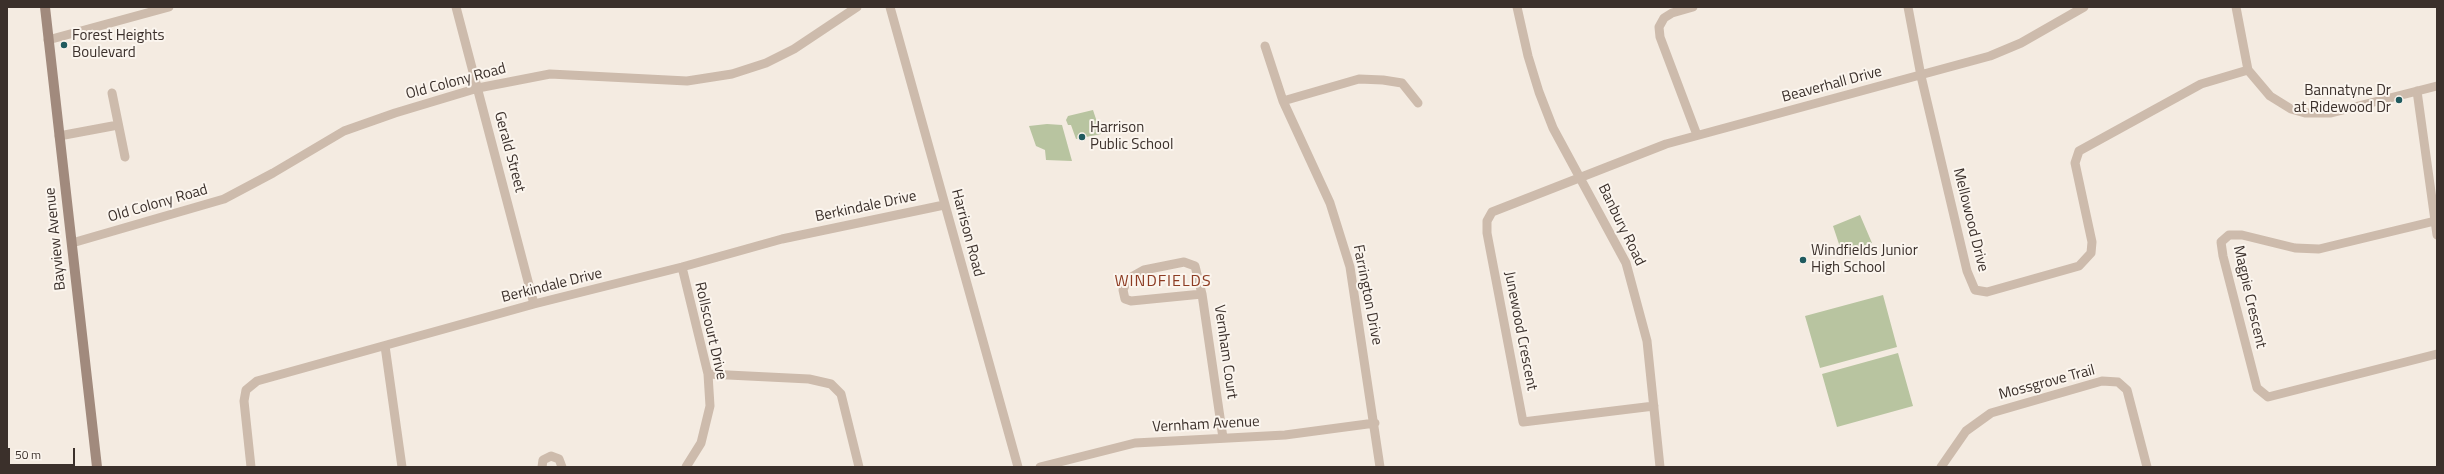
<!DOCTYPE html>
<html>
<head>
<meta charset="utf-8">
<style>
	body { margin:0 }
	#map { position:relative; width:2444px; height:474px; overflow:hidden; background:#f4ebe1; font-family:"Titillium Web",sans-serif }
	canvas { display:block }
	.frame { position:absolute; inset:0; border:8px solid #3b302b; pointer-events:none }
	.scale { position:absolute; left:8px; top:448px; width:67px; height:18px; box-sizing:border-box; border:2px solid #3b302b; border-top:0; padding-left:5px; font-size:12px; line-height:14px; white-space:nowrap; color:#3b302b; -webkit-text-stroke:3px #fbf5ee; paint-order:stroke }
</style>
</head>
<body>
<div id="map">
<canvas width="2444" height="474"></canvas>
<div class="frame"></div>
<div class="scale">50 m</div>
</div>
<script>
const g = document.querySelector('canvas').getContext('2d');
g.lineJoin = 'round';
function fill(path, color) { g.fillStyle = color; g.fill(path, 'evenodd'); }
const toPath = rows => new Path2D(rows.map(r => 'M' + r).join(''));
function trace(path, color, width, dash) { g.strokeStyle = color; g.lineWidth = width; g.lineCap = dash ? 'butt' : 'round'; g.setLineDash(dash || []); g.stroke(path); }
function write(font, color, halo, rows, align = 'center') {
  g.font = font + ' "Titillium Web",sans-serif'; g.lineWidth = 4; g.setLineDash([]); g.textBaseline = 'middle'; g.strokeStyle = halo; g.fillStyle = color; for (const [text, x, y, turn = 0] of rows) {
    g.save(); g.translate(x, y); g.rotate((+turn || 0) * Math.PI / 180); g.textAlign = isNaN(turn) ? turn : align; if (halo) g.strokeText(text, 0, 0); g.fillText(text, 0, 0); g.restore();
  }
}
const green = toPath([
	[1093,110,1101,134,1076,139,1071,125,1068,125,1066,120,1068,116],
	[1047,124,1062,125,1072,161,1046,160,1045,150,1036,146,1029,126],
	[1860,215,1872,243,1842,253,1833,226],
	[1883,295,1897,347,1820,368,1805,316],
	[1898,353,1913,406,1837,427,1822,374]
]);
const street = toPath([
	[456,7,534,304],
	[890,7,1018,467],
	[1517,7,1528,56,1539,92,1553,128,1626,263,1647,341,1660,467],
	[1693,7,1672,13,1664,18,1659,27,1660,37,1697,135],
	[1908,7,1921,76,1967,271,1975,290,1987,292,2079,266,2091,253,2092,242,2075,163,2079,151,2201,84,2248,70],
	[2236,7,2248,70,2270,96,2291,109,2305,113,2331,113,2437,86],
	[48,40,169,7],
	[1265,46,1283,101,1330,203,1350,267,1380,467],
	[2417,91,2437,235],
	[112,93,125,157],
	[1283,101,1359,79,1383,80,1402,83,1418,103],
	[59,136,118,125],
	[2435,221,2319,249,2295,248,2242,235,2229,235,2221,242,2223,256,2257,388,2268,397,2437,354],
	[72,243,224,199,273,173,344,131,395,113,478,88,550,74,687,81,732,74,766,63,794,49,857,7],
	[682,267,708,374,710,406,701,443,686,467],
	[1202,294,1131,301,1125,299,1123,290,1128,279,1144,270,1184,262,1195,266,1202,294,1223,438],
	[385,346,402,467],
	[708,374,809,379,831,384,841,394,859,467],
	[1654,406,1523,422,1487,233,1487,221,1492,212,1666,144,1990,56,2021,43,2084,7],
	[251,467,244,401,246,390,257,381,534,304,682,267,782,239,944,205],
	[542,467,543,460,551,456,559,459,562,467],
	[1040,467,1135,443,1285,435,1375,423],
	[1941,467,1966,431,1991,413,2102,381,2118,382,2127,390,2147,467]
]);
const secondary = toPath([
	[45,7,97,467]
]);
const markers = [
	[64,45,4,"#1f5a5e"],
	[2399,100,4,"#1f5a5e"],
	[1082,137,4,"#1f5a5e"],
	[1803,260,4,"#1f5a5e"]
];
const poiNames = [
	["Forest Heights",72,36],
	["Boulevard",72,53],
	["Bannatyne Dr",2391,91,"right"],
	["at Ridewood Dr",2391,108,"right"],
	["Harrison",1090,128],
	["Public School",1090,145],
	["Windfields Junior",1811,251],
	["High School",1811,268]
];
const streetNames = [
	["Old Colony Road",456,82,-15],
	["Beaverhall Drive",1832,85,-15],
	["Gerald Street",509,152,75],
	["Old Colony Road",158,204,-16],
	["Berkindale Drive",866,207,-12],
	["Mellowood Drive",1970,220,76],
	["Banbury Road",1621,225,64],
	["Harrison Road",967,233,75],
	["Bayview Avenue",56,239,-96],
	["Berkindale Drive",552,286,-14],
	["Farrington Drive",1367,295,79],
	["Magpie Crescent",2249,297,77],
	["Rollscourt Drive",710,331,77],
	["Junewood Crescent",1520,331,79],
	["Vernham Court",1225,352,82],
	["Mossgrove Trail",2047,383,-15],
	["Vernham Avenue",1206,425,-3]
];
const neighbourhoodNames = [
	["WINDFIELDS",1163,282]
];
fill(green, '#b8c4a0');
trace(street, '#cdbbac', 9);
trace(secondary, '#a18a7d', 10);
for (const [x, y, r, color] of markers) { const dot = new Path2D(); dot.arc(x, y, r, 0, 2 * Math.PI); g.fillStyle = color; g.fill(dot); trace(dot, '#fbf5ee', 1.5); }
write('15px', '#3b302b', '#fbf5ee', poiNames, 'left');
write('15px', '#3b302b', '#fbf5ee', streetNames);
g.letterSpacing = '1px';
write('16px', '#8c3b22', '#fbf5ee', neighbourhoodNames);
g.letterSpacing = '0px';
</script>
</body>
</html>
